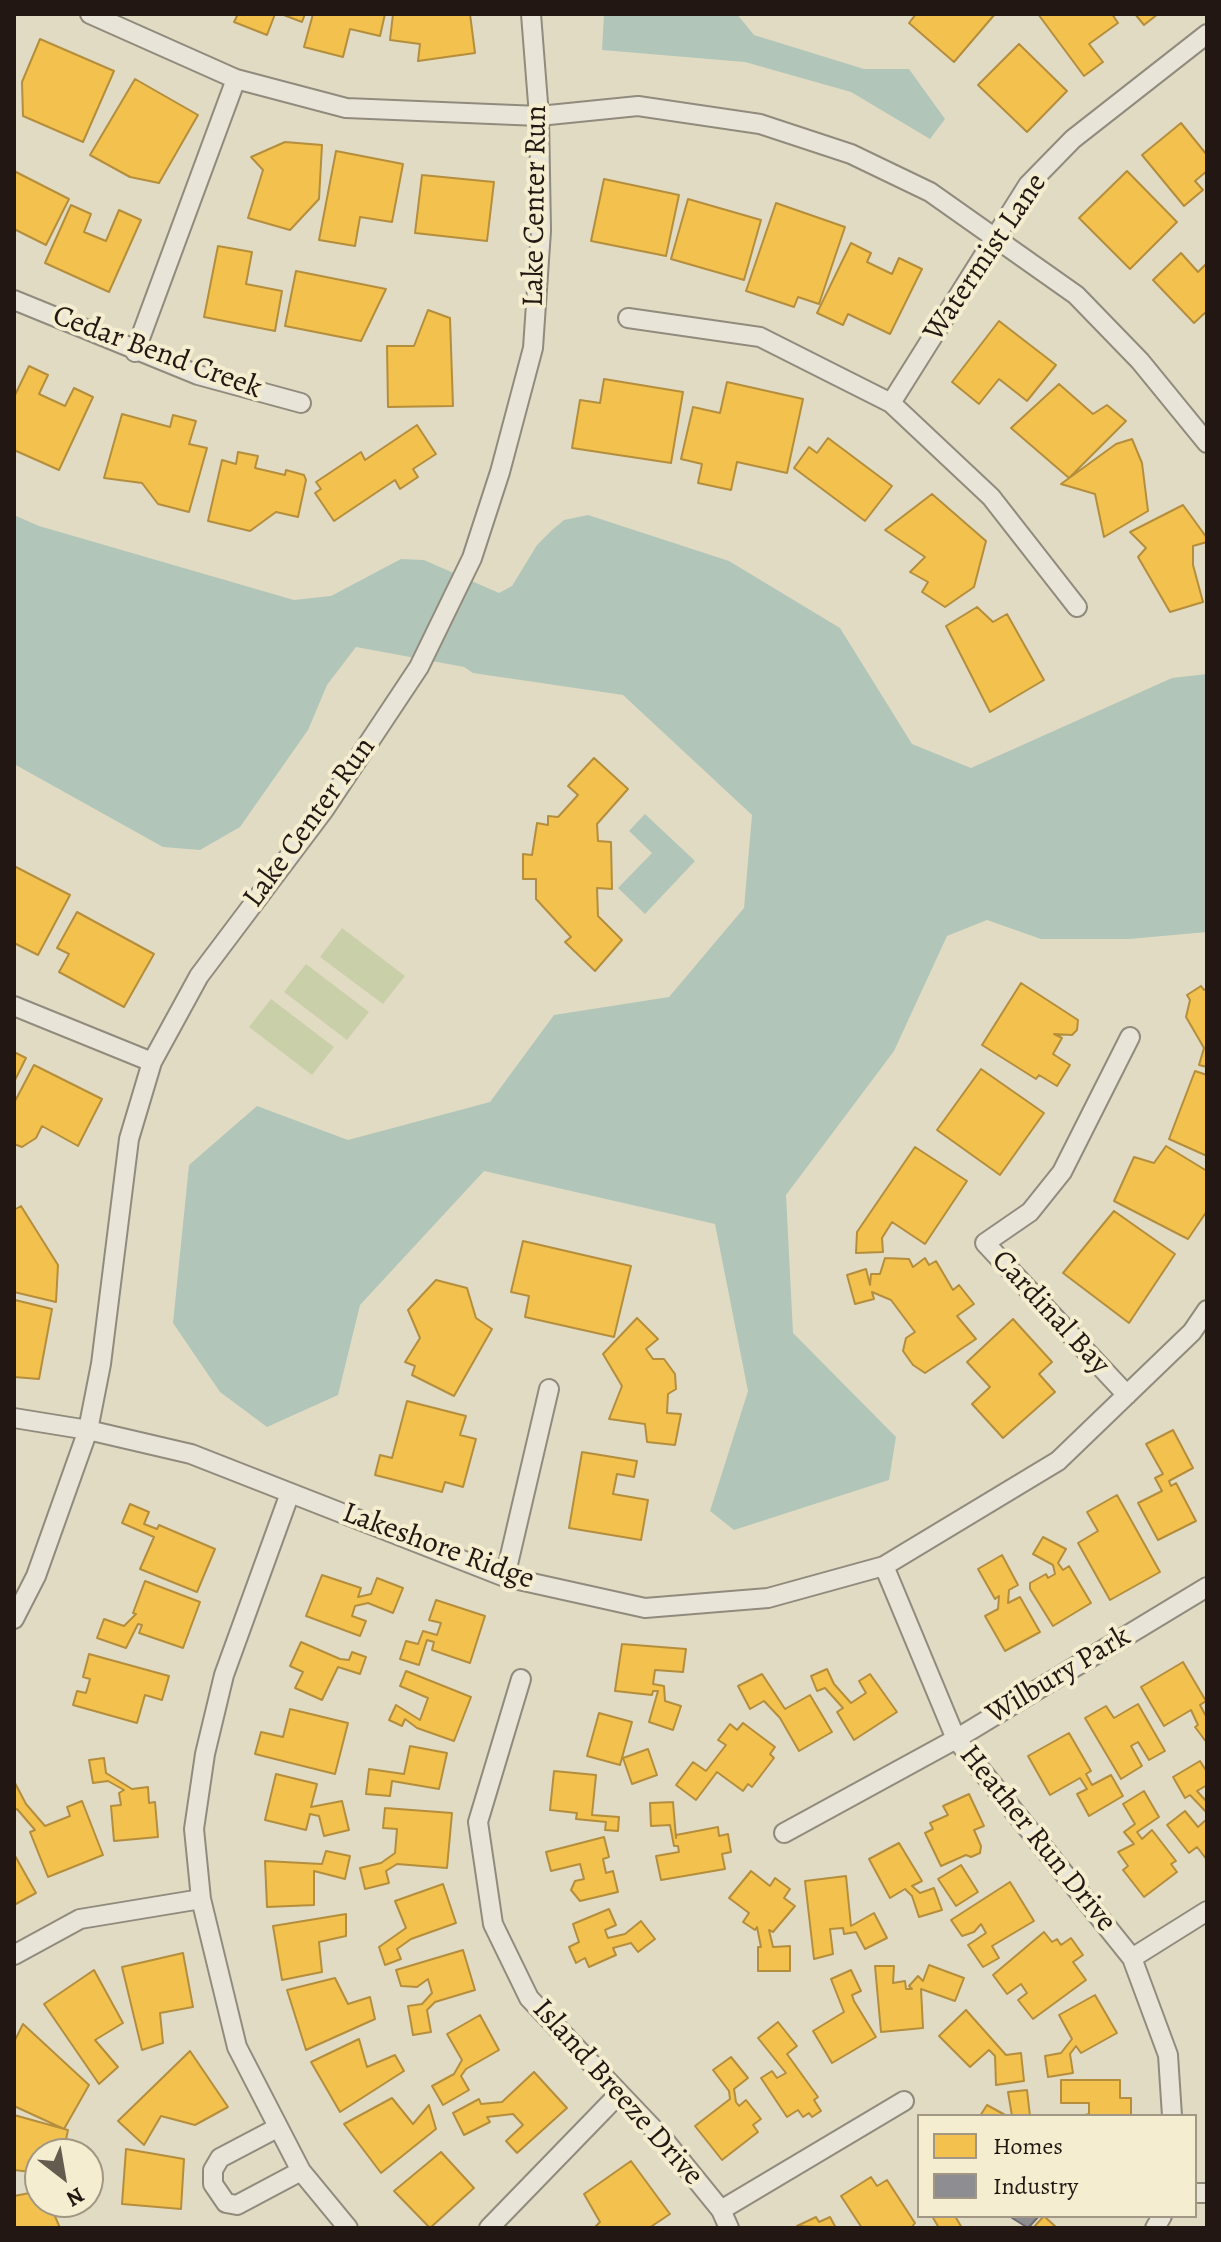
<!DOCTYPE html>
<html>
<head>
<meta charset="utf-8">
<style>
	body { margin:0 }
	#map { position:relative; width:1221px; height:2242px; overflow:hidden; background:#e2dbc3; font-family:Alegreya,serif }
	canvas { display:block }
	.frame { position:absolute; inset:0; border:16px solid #221712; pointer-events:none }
	.legend { position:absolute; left:917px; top:2114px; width:280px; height:104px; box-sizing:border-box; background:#f5edd0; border:2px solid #a19784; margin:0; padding:10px 14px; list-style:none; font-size:24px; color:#221712 }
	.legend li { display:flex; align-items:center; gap:16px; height:40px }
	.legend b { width:40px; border:2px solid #a19784 }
	.north { position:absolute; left:24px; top:2138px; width:80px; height:80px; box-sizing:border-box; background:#f5edd0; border:2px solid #a19784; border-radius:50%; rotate:149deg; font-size:22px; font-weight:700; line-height:32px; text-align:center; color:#221712 }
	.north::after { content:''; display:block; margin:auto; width:28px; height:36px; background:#655c50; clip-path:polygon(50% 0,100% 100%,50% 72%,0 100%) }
</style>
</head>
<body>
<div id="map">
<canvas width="1221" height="2242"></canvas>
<div class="frame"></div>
<ul class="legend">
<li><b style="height:22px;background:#f2c14e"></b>Homes</li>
<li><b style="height:22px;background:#8d8d92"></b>Industry</li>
</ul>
<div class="north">N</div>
</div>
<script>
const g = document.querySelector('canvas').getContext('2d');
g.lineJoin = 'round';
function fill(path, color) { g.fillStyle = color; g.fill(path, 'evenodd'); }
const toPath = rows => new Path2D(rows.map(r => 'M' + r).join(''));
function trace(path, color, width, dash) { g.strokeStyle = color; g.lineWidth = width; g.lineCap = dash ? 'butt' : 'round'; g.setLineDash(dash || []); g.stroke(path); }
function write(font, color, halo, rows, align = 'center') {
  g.font = font + ' Alegreya,serif'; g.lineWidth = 8; g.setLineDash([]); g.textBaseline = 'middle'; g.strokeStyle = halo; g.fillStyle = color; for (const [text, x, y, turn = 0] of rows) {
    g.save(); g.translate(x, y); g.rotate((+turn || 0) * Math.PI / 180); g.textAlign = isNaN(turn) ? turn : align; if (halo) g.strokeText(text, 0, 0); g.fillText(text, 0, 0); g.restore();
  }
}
const green = toPath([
	[342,928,405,976,383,1004,320,957],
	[306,964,369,1012,347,1040,284,992],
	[271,999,334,1047,312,1075,249,1027]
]);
const water = toPath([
	[604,14,737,14,754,35,864,69,909,69,945,119,930,139,851,92,745,62,602,50],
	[14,515,39,526,294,600,331,596,401,559,424,560,499,593,512,586,537,545,552,530,564,520,588,515,729,561,840,628,912,744,971,768,1172,678,1207,674,1207,932,1129,939,1041,939,987,920,947,936,894,1051,786,1195,793,1333,896,1437,889,1480,734,1530,710,1511,748,1391,715,1224,484,1171,360,1305,338,1395,267,1427,220,1392,173,1323,189,1165,257,1106,348,1140,490,1102,554,1015,669,997,744,908,752,815,623,695,473,673,464,667,356,647,327,685,308,730,240,827,200,850,163,847,14,764],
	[645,814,695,861,645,914,618,888,652,853,629,831]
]);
const homes = toPath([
	[238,14,275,14,267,35,234,22,238,14],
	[281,14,305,14,302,22,281,14],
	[313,14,385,14,380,36,350,29,343,57,304,47,313,14],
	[393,14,470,14,475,53,418,61,420,44,390,40,393,14],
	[916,14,995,14,954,62,909,23,916,14],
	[1038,14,1112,14,1118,23,1089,44,1103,62,1084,76,1038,14],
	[1135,14,1158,14,1144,25,1135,14],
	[40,39,114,71,83,142,23,116,22,82,40,39],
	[1019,44,1067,91,1027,132,978,85,1019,44],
	[135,79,198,115,159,183,130,177,90,155,135,79],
	[1181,123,1207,155,1207,171,1195,181,1203,190,1184,206,1142,155,1181,123],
	[285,142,322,145,319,199,290,230,248,218,263,170,251,157,285,142],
	[336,151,403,164,392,222,360,217,355,246,319,240,336,151],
	[14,171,69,199,46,245,14,229,14,171],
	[1127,171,1177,222,1130,269,1079,218,1127,171],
	[422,175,494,182,487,241,415,233,422,175],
	[604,179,679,195,666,256,591,241,604,179],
	[688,199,761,220,744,280,671,259,688,199],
	[776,203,845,227,819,304,798,297,794,307,746,291,776,203],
	[71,205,91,214,84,232,106,241,119,210,141,220,109,292,45,263,71,205],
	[851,243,871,253,867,262,892,274,899,258,922,269,890,334,848,314,843,325,817,313,851,243],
	[218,246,252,252,246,284,282,291,275,331,204,317,218,246],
	[1181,253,1198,272,1207,263,1207,311,1194,323,1153,280,1181,253],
	[296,271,386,289,361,341,285,326,296,271],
	[428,310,450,318,453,406,388,407,387,346,414,346,428,310],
	[999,321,1056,365,1027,401,999,379,979,404,952,382,999,321],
	[29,366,48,375,39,394,65,406,74,388,93,397,59,470,14,450,14,397,29,366],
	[604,379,683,392,671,463,572,448,580,400,600,403,604,379],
	[727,382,803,399,787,473,737,462,731,490,698,483,702,464,681,459,693,407,720,413,727,382],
	[1059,384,1093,414,1107,405,1126,421,1069,478,1011,428,1059,384],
	[122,414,170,427,173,415,196,421,189,444,207,448,189,512,158,504,142,483,104,478,122,414],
	[417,425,436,454,413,469,418,477,400,489,395,480,334,521,315,493,321,489,316,482,361,452,365,460,417,425],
	[828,438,892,486,865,521,794,468,809,447,817,453,828,438],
	[1132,439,1142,463,1148,511,1104,537,1095,494,1061,484,1116,444,1132,439],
	[238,452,258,456,255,468,285,475,286,470,304,475,306,480,298,517,276,512,250,531,208,521,222,460,236,464,238,452],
	[932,494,986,541,974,587,945,607,922,592,928,582,910,572,925,557,885,530,932,494],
	[1183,505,1207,538,1207,542,1193,546,1193,565,1203,602,1170,612,1138,557,1146,548,1130,532,1183,505],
	[977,607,993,622,1007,614,1044,680,990,712,946,626,977,607],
	[594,758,628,789,597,824,598,841,611,842,612,889,597,888,598,916,622,940,595,971,565,942,571,937,536,899,536,879,523,879,523,854,532,855,537,823,548,825,548,816,558,817,578,795,568,786,594,758],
	[14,866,70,895,38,955,14,943,14,866],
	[77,912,154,954,124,1007,59,972,69,954,57,948,77,912],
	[1021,983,1078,1020,1077,1030,1072,1035,1054,1034,1062,1038,1053,1054,1070,1065,1057,1086,1039,1075,1036,1079,982,1045,1021,983],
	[1201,986,1204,990,1207,988,1207,1067,1199,1065,1204,1048,1186,1017,1190,1000,1187,995,1201,986],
	[14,1052,26,1058,14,1082,14,1052],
	[34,1065,102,1099,78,1146,42,1126,36,1138,22,1147,14,1144,14,1103,34,1065],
	[981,1069,1044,1113,1000,1175,937,1130,981,1069],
	[1195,1071,1207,1075,1207,1156,1169,1139,1195,1071],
	[1166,1146,1207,1171,1207,1211,1188,1239,1114,1201,1134,1157,1154,1163,1166,1146],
	[915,1147,967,1181,925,1244,892,1222,882,1238,883,1252,856,1253,857,1232,915,1147],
	[21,1206,58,1265,56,1302,14,1292,14,1210,21,1206],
	[1114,1211,1175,1254,1129,1323,1063,1273,1114,1211],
	[523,1241,631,1266,614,1337,525,1317,529,1296,511,1292,523,1241],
	[885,1258,909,1259,913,1267,925,1258,929,1265,936,1261,953,1290,959,1285,974,1304,957,1316,976,1339,925,1373,913,1365,903,1351,906,1338,915,1332,891,1300,872,1292,874,1299,855,1304,847,1275,866,1269,870,1285,871,1274,880,1274,885,1258],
	[436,1280,467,1288,476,1318,492,1329,454,1396,412,1375,415,1366,405,1362,420,1338,408,1310,436,1280],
	[15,1300,52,1309,39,1379,14,1377,15,1300],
	[637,1318,658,1339,646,1349,653,1359,664,1359,675,1374,676,1389,668,1394,667,1413,681,1414,675,1445,647,1442,645,1424,609,1419,622,1386,603,1354,637,1318],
	[1013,1319,1052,1362,1039,1374,1055,1392,1003,1438,972,1404,990,1387,967,1362,1013,1319],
	[407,1401,466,1416,460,1435,476,1439,463,1487,445,1482,442,1492,375,1475,380,1455,392,1458,407,1401],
	[1173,1430,1193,1468,1169,1481,1171,1486,1176,1483,1196,1521,1158,1540,1138,1503,1162,1491,1155,1478,1163,1474,1146,1444,1173,1430],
	[582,1452,637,1461,634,1477,617,1474,613,1494,648,1500,641,1540,569,1528,582,1452],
	[1117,1495,1160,1572,1110,1600,1078,1543,1098,1531,1087,1512,1117,1495],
	[130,1504,149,1512,144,1524,157,1529,159,1525,215,1549,197,1592,140,1569,154,1537,122,1523,130,1504],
	[1043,1537,1066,1549,1058,1563,1063,1570,1069,1566,1091,1603,1053,1626,1030,1589,1030,1583,1046,1574,1048,1578,1055,1574,1053,1565,1033,1554,1043,1537],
	[1002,1555,1018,1585,1009,1590,1008,1603,1020,1597,1040,1632,1005,1651,985,1616,998,1609,999,1596,995,1599,978,1569,1002,1555],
	[322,1575,361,1588,358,1597,371,1594,377,1578,403,1588,393,1613,368,1603,355,1606,352,1616,366,1621,360,1636,306,1616,322,1575],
	[145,1581,200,1602,183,1648,139,1633,142,1625,138,1624,126,1648,97,1638,104,1619,124,1626,136,1614,133,1613,145,1581],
	[436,1600,485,1616,470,1663,432,1650,434,1642,427,1640,419,1665,400,1659,406,1641,418,1644,423,1631,437,1635,441,1623,429,1620,436,1600],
	[301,1642,340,1659,349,1660,352,1652,366,1657,360,1674,338,1667,322,1700,295,1688,303,1672,290,1666,301,1642],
	[622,1644,686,1649,683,1672,655,1670,653,1684,664,1686,665,1701,681,1706,673,1730,649,1722,658,1691,653,1691,652,1695,615,1691,622,1644],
	[89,1654,169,1676,162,1700,145,1695,137,1723,73,1705,77,1691,86,1693,90,1679,83,1677,89,1654],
	[1183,1662,1206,1701,1200,1705,1207,1718,1207,1743,1195,1727,1198,1725,1191,1710,1164,1726,1141,1687,1183,1662],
	[827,1669,834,1684,851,1703,866,1693,859,1681,870,1674,897,1712,854,1740,837,1712,843,1708,825,1688,817,1691,811,1676,827,1669],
	[406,1671,471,1697,454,1741,417,1728,405,1719,402,1726,389,1720,396,1705,420,1720,428,1698,400,1686,406,1671],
	[762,1674,785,1709,810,1695,832,1732,799,1751,780,1718,764,1701,750,1709,738,1686,762,1674],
	[1138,1704,1165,1751,1149,1760,1138,1742,1131,1746,1142,1766,1121,1779,1085,1718,1106,1706,1114,1718,1138,1704],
	[290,1709,348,1723,335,1774,255,1754,261,1732,283,1737,290,1709],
	[599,1713,632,1722,620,1765,587,1756,599,1713],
	[743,1723,775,1747,770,1754,774,1758,752,1787,748,1784,743,1791,717,1772,696,1800,676,1785,693,1762,706,1771,726,1745,718,1740,730,1724,737,1730,743,1723],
	[1069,1733,1091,1771,1086,1774,1092,1785,1111,1775,1123,1796,1089,1816,1077,1794,1087,1789,1080,1778,1050,1795,1028,1756,1069,1733],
	[410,1746,447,1753,439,1789,392,1781,390,1796,366,1794,369,1769,404,1774,410,1746],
	[648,1749,657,1775,632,1784,623,1758,648,1749],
	[104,1758,106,1773,132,1789,148,1787,149,1803,155,1802,158,1837,114,1841,111,1806,121,1805,119,1793,124,1790,108,1781,93,1783,89,1760,104,1758],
	[1200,1761,1207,1772,1207,1785,1197,1791,1207,1802,1207,1813,1190,1795,1185,1798,1173,1777,1200,1761],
	[554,1771,596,1775,592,1815,619,1817,618,1831,605,1830,606,1822,576,1819,577,1813,550,1810,554,1771],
	[276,1774,317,1784,311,1807,342,1801,349,1830,324,1836,319,1816,310,1814,306,1830,265,1820,276,1774],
	[15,1783,26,1804,45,1826,70,1816,67,1807,82,1801,103,1855,48,1877,30,1832,35,1830,17,1809,14,1811,15,1783],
	[1144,1791,1159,1817,1137,1832,1142,1839,1152,1830,1176,1861,1171,1864,1177,1872,1144,1897,1123,1870,1128,1866,1118,1852,1134,1844,1124,1832,1135,1824,1123,1804,1144,1791],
	[969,1794,984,1826,974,1830,981,1846,980,1853,971,1857,966,1855,941,1866,925,1833,933,1829,930,1823,948,1815,943,1806,969,1794],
	[673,1802,676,1838,676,1835,718,1827,719,1836,728,1834,731,1852,722,1854,725,1869,661,1880,656,1856,679,1852,678,1846,674,1846,670,1825,651,1826,650,1803,673,1802],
	[385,1808,452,1813,447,1868,397,1864,386,1871,389,1883,365,1889,360,1868,381,1863,395,1853,397,1829,383,1828,385,1808],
	[1185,1811,1198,1827,1207,1819,1207,1860,1197,1847,1189,1853,1167,1825,1185,1811],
	[604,1837,609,1857,603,1859,606,1873,613,1871,618,1892,580,1901,571,1890,575,1881,584,1879,580,1864,551,1871,546,1852,604,1837],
	[899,1843,922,1881,912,1886,920,1893,934,1888,942,1910,919,1917,912,1896,905,1889,890,1898,869,1859,899,1843],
	[326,1851,350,1856,345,1879,314,1871,314,1905,267,1907,265,1861,322,1864,326,1851],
	[14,1854,36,1893,14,1905,14,1854],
	[961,1865,978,1892,956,1906,938,1879,961,1865],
	[751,1871,770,1886,775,1878,790,1889,784,1898,795,1906,773,1932,769,1930,773,1947,790,1946,790,1971,758,1971,758,1947,761,1947,757,1927,755,1930,743,1922,749,1913,729,1898,751,1871],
	[846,1876,851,1926,874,1913,887,1938,865,1949,856,1932,844,1934,843,1928,830,1929,833,1954,814,1959,805,1881,846,1876],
	[1010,1882,1034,1921,992,1946,999,1958,983,1967,968,1945,986,1933,981,1924,974,1932,962,1936,951,1920,1010,1882],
	[443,1884,456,1923,411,1939,397,1949,401,1959,385,1965,379,1947,406,1928,395,1901,443,1884],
	[609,1909,616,1925,605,1930,608,1938,625,1934,641,1921,655,1939,638,1952,631,1943,613,1948,616,1955,589,1967,585,1958,576,1963,569,1947,579,1942,573,1924,609,1909],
	[346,1914,346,1936,319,1942,322,1972,282,1980,273,1926,346,1914],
	[1044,1932,1052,1942,1057,1939,1061,1945,1071,1938,1083,1955,1073,1962,1086,1980,1033,2019,1018,2000,1027,1993,1021,1984,1007,1994,993,1975,1044,1932],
	[463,1950,475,1990,435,2002,427,2010,431,2032,413,2035,408,2006,422,2004,432,1993,428,1979,417,1987,401,1986,396,1970,463,1950],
	[183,1953,193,2007,160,2013,163,2043,142,2050,122,1967,183,1953],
	[929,1965,964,1978,955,2001,921,1989,923,2028,881,2032,875,1966,894,1966,893,1983,905,1981,906,1989,912,1989,909,1986,918,1976,923,1981,929,1965],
	[94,1970,123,2023,95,2040,118,2067,99,2084,44,2004,94,1970],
	[851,1970,861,1991,852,1995,854,2001,876,2037,832,2063,813,2031,844,2012,831,1979,851,1970],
	[335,1978,348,2004,370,1997,375,2019,306,2050,287,1990,335,1978],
	[1095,1995,1117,2033,1081,2053,1076,2046,1070,2054,1073,2073,1048,2077,1045,2056,1061,2053,1072,2039,1059,2015,1095,1995],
	[966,2010,1006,2055,1021,2053,1024,2081,996,2085,995,2056,989,2050,970,2067,939,2036,966,2010],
	[480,2015,499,2050,466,2069,461,2076,469,2090,443,2105,432,2086,454,2074,462,2060,447,2034,480,2015],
	[778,2022,797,2046,787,2054,818,2097,814,2100,821,2111,812,2117,809,2113,803,2117,798,2110,787,2117,761,2078,772,2071,777,2078,786,2073,758,2038,778,2022],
	[23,2024,89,2085,64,2129,14,2106,14,2042,23,2024],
	[359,2039,367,2067,395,2055,404,2071,340,2112,311,2062,359,2039],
	[190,2051,228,2107,195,2125,161,2116,144,2145,118,2121,190,2051],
	[731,2057,748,2078,734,2089,736,2102,739,2106,746,2100,761,2119,753,2125,758,2132,722,2160,695,2126,730,2099,729,2091,713,2070,731,2057],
	[534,2072,567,2108,517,2153,506,2141,523,2125,513,2114,487,2117,490,2122,464,2135,453,2113,479,2099,481,2104,502,2102,534,2072],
	[1061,2080,1120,2080,1120,2098,1131,2098,1131,2116,1080,2116,1089,2114,1089,2103,1061,2103,1061,2080],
	[1027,2090,1030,2116,1012,2116,1008,2092,1027,2090],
	[392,2098,413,2124,429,2105,436,2129,381,2173,344,2124,392,2098],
	[987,2105,1007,2116,980,2116,987,2105],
	[14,2115,68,2130,63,2154,40,2154,40,2173,14,2170,14,2115],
	[126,2149,184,2159,181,2209,122,2204,126,2149],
	[441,2152,474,2188,430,2228,394,2191,441,2152],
	[631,2161,670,2214,649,2228,594,2228,600,2222,584,2194,631,2161],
	[871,2177,877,2186,887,2180,915,2223,911,2228,862,2228,841,2196,871,2177],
	[40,2191,40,2202,49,2202,60,2228,14,2228,14,2196,40,2191],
	[932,2216,955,2216,962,2228,939,2228,932,2216],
	[1044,2216,1057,2228,1033,2228,1044,2216],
	[816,2217,819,2222,830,2217,836,2228,797,2226,816,2217]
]);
const industry = toPath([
	[1009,2216,1039,2216,1028,2228,1009,2216]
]);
const street = toPath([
	[90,14,236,79,346,108,539,116,638,106,760,124,851,154,930,192,1076,295,1140,361,1207,443],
	[14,300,198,375,301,403],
	[628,318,760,337,891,403,991,497,1077,607],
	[135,352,236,79],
	[891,403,1028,185,1073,139,1207,34],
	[14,1006,152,1062],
	[1127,1395,985,1243,1030,1212,1062,1172,1130,1037],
	[14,1418,88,1430,191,1454,505,1577,645,1608,768,1598,884,1566,1058,1461,1192,1332,1207,1310],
	[290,1493,224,1675,205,1754,194,1829,201,1899,237,2047,301,2171,348,2228],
	[884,1566,956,1739,1132,1958,1168,2055,1172,2116],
	[505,1577,549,1389],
	[14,1619,36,1576,88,1430,101,1364,129,1139,152,1062,199,976,324,810,419,667,472,558,500,472,533,348,541,231,539,116,531,14],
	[521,1679,478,1822,493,1924,529,1998,665,2141,721,2210,729,2228],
	[784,1833,956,1739,1207,1587],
	[14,1955,80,1919,201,1899],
	[1132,1958,1207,1911],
	[277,2128,220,2158,213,2170,213,2184,226,2203,237,2205,301,2171],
	[1195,2193,1207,2193],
	[721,2210,904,2101],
	[489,2228,618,2095],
	[1155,2228,1162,2216]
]);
const streetNames = [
	["Lake Center Run",536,206,-89],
	["Watermist Lane",986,258,-56],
	["Cedar Bend Creek",157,353,20],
	["Lake Center Run",310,823,-54],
	["Cardinal Bay",1050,1313,47],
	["Lakeshore Ridge",438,1547,20],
	["Wilbury Park",1059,1676,-31],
	["Heather Run Drive",1037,1839,51],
	["Island Breeze Drive",617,2093,48]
];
fill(green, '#c9cfa8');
fill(water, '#b1c6b9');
fill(homes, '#f2c14e');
trace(homes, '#b48e3c', 2);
fill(industry, '#8d8d92');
trace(industry, '#6d6a6c', 2);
trace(street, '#908b7d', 22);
trace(street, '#e8e4d8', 18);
write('30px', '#221712', '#f5edd0', streetNames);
</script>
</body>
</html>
